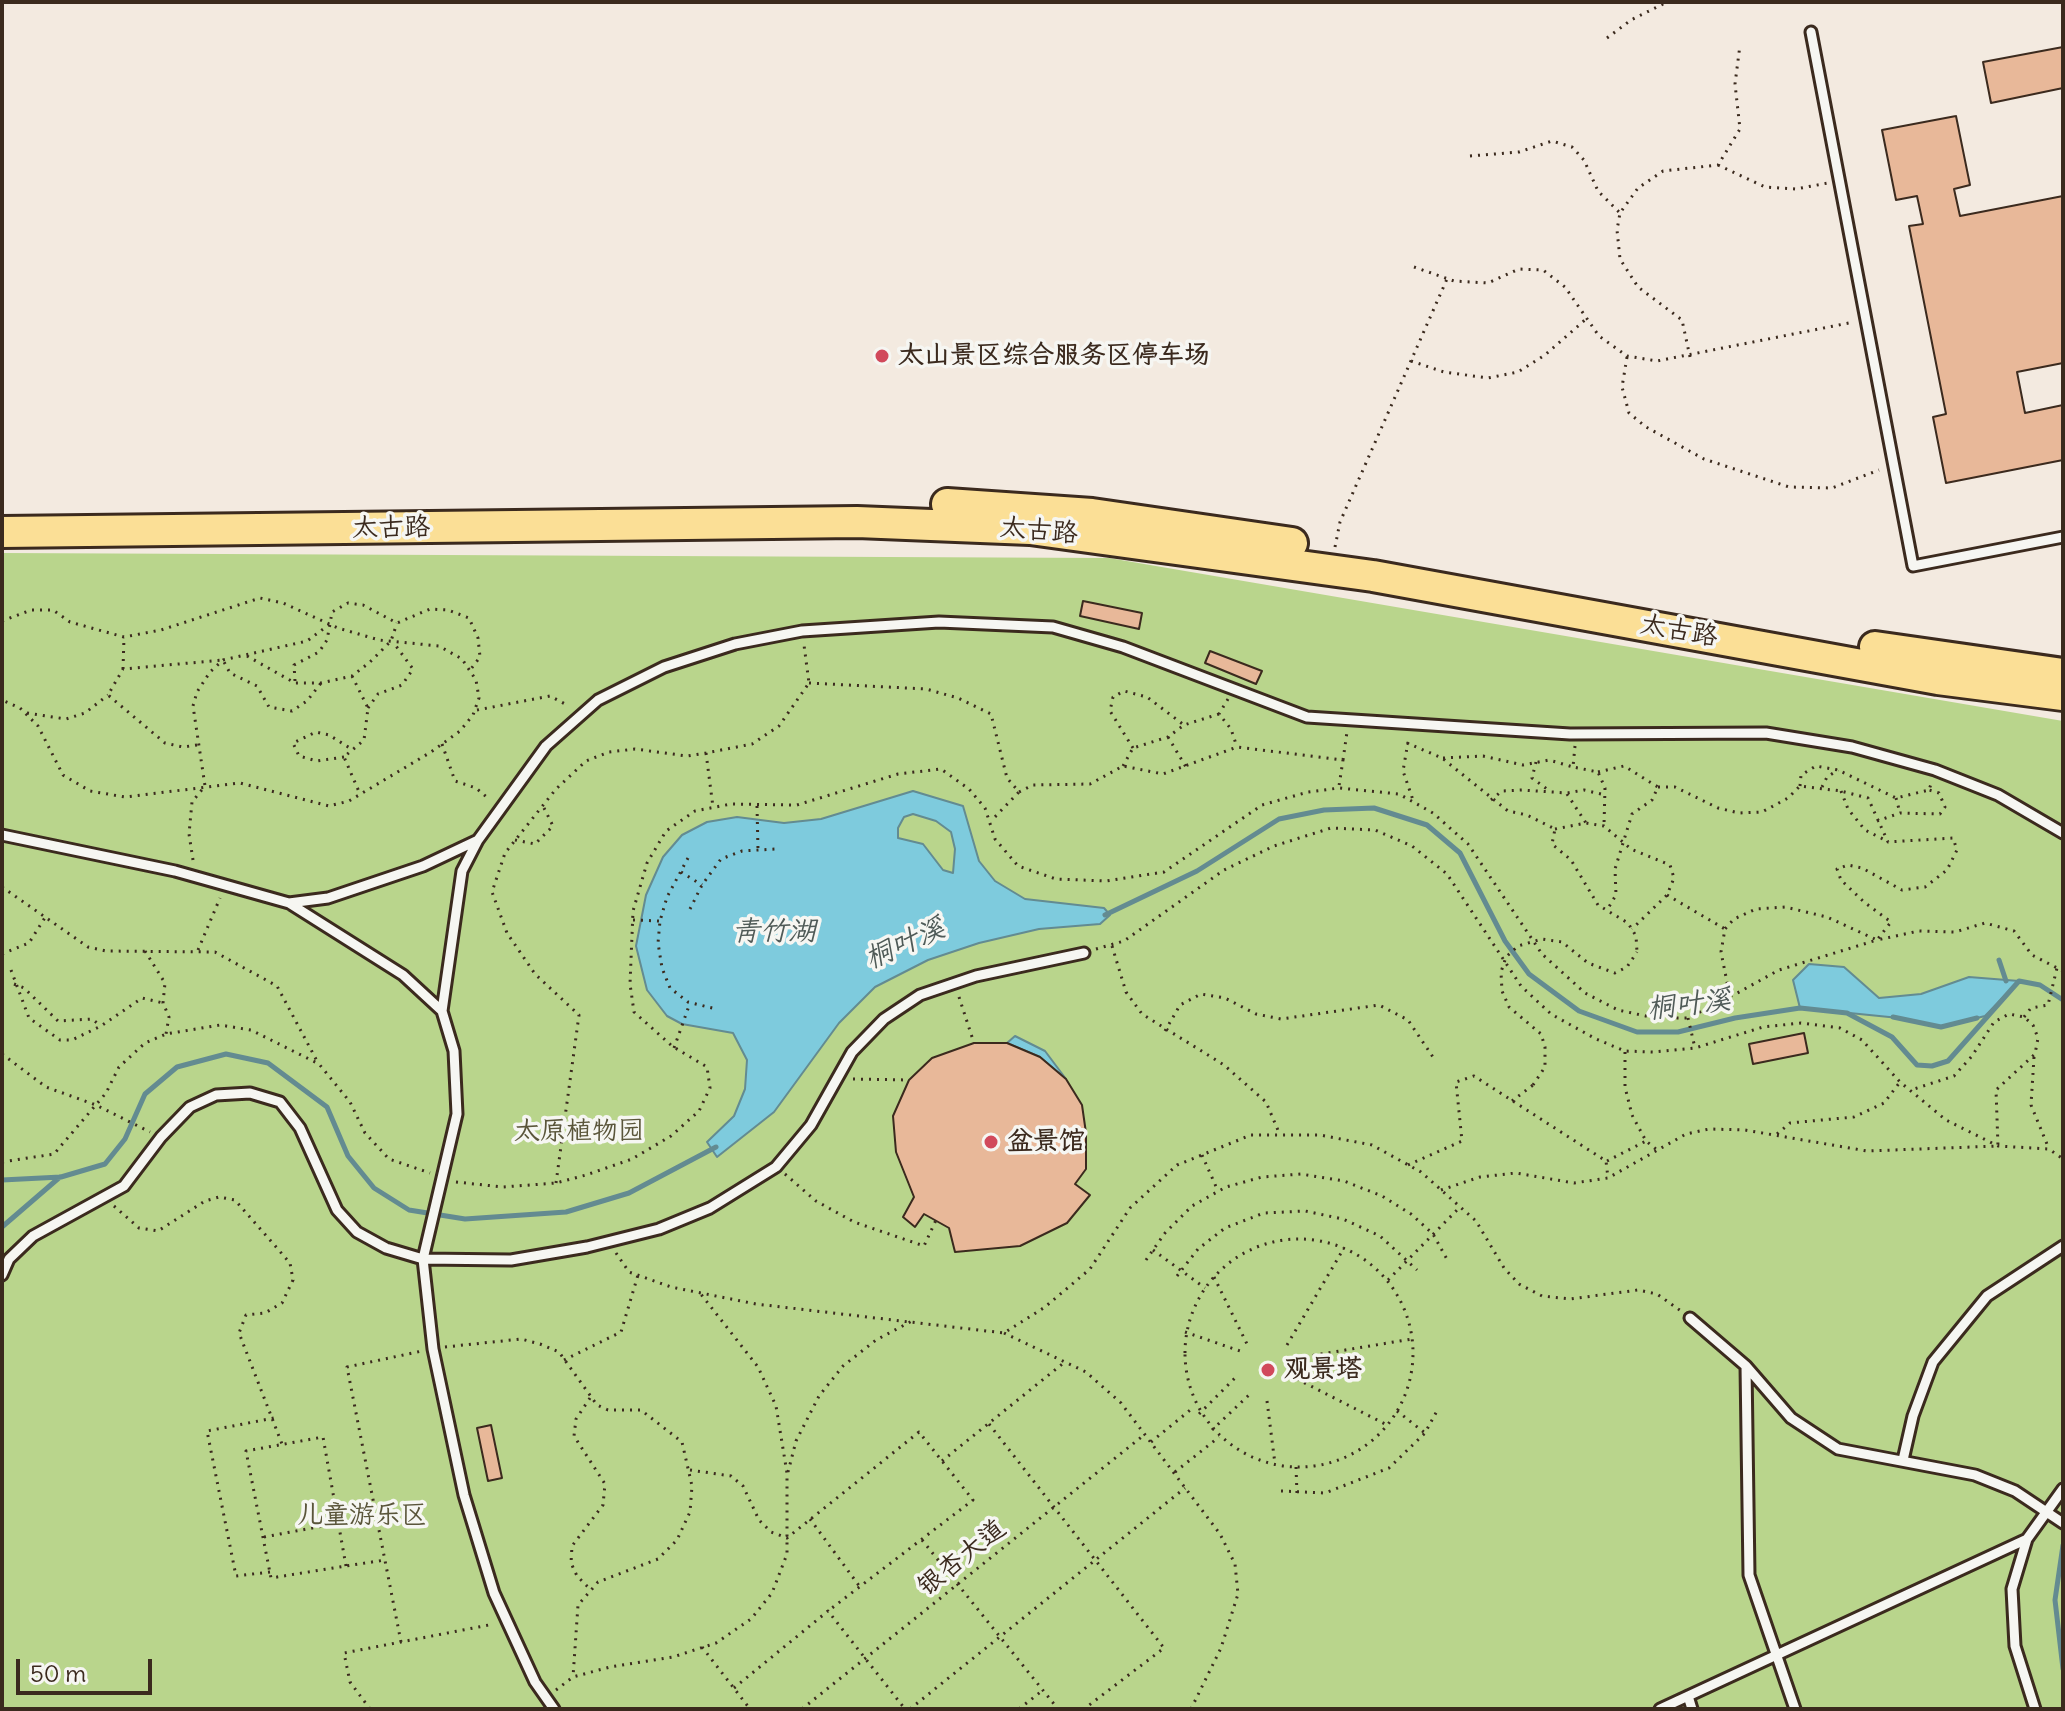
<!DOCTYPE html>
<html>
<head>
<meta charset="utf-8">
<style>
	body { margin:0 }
	#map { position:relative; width:2065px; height:1711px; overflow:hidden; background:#f3eae0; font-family:Delius,sans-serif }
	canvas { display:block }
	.frame { position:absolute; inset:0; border:4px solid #3b2a1e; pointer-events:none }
	.scale { position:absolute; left:16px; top:1659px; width:136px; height:36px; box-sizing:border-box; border:4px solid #3b2a1e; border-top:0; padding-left:10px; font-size:24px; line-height:28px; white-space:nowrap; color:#3b2a1e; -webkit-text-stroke:6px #f6f6f2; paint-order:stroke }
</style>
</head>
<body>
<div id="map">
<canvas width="2065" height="1711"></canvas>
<div class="frame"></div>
<div class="scale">50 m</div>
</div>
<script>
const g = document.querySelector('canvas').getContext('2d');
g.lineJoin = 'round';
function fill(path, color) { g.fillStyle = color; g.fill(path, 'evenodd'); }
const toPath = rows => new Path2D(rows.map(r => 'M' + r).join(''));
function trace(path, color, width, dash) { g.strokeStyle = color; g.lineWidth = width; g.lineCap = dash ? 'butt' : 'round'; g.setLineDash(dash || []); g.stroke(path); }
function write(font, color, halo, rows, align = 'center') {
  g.font = font + ' Delius,"LXGW WenKai TC",sans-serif'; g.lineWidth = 7; g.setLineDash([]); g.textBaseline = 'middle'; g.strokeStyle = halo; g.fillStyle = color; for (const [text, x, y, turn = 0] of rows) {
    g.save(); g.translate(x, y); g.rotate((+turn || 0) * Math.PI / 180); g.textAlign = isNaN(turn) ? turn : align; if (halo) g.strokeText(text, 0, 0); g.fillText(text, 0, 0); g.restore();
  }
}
const green = toPath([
	[2,553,1109,558,2063,721,2063,1709,2,1709]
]);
const water = toPath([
	[913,791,963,806,979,861,995,881,1025,899,1104,908,1110,915,1100,924,1039,929,979,943,928,960,875,987,839,1023,774,1112,717,1157,707,1142,734,1116,745,1089,747,1060,733,1033,682,1024,667,1016,647,990,636,946,646,895,663,857,682,835,707,822,737,817,784,823,821,819,913,791],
	[913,814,936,821,951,832,955,849,953,873,943,870,923,844,898,838,898,828,904,817,913,814],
	[1809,964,1844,967,1879,998,1921,994,1969,977,2019,981,1985,1016,1941,1027,1899,1018,1800,1008,1793,980,1809,964],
	[1015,1036,1045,1051,1066,1079,1040,1057,1007,1043,1015,1036]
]);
const stream = toPath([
	[1105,915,1197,871,1279,819,1324,810,1374,808,1427,825,1460,853,1505,941,1529,974,1579,1011,1637,1032,1678,1032,1735,1018,1800,1008,1847,1013,1892,1037,1917,1065,1932,1066,1948,1061,2019,981,2040,985,2063,1000],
	[1999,960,2006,981],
	[1893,1017,1941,1027,1977,1018],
	[2,1180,61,1177,105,1164,125,1139,145,1094,177,1067,226,1054,268,1063,327,1107,348,1156,374,1188,409,1210,465,1219,566,1212,629,1193,716,1147],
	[2,1227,60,1177],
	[2063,1545,2055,1600,2063,1669]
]);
const building = toPath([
	[2063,47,2063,88,1991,103,1983,62,2063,47],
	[1956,116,1970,185,1954,189,1960,216,2063,196,2063,363,2017,372,2025,413,2063,405,2063,460,1946,483,1933,417,1946,414,1909,226,1923,224,1917,196,1896,200,1882,130,1956,116],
	[1083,601,1142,613,1139,629,1080,616,1083,601],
	[1210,651,1262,671,1256,684,1205,663,1210,651],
	[1804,1033,1808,1053,1753,1064,1749,1044,1804,1033],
	[974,1043,1007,1043,1040,1057,1066,1079,1082,1105,1086,1133,1086,1169,1075,1184,1090,1195,1067,1223,1020,1246,955,1252,949,1228,924,1214,915,1227,903,1217,914,1197,896,1152,893,1116,909,1080,932,1058,974,1043],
	[491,1425,502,1478,488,1481,477,1428,491,1425]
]);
const path = toPath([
	[1607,38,1631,20,1667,2],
	[1470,156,1519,152,1552,141,1572,147,1584,160,1598,191,1620,213],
	[1718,165,1765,187,1796,189,1828,183],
	[1414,267,1454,281,1488,283,1519,269,1543,270,1565,287,1599,336,1627,356,1657,361,1854,322],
	[1627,357,1622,387,1629,413,1646,427,1704,459,1789,487,1832,488,1879,470],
	[1690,357,1682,320,1638,287,1620,259,1617,230,1620,213,1638,188,1663,171,1718,165,1740,129,1735,84,1740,45],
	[1411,361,1444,372,1488,378,1518,372,1545,355,1586,319],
	[1335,547,1340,522,1447,279],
	[2,621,31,610,53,610,70,622,124,637,161,630,260,598,283,603,338,628,379,640,439,646,462,659,476,680,479,698,473,715,460,731,431,752,349,801,329,806,240,783,125,797,90,791,63,775,38,726,20,708,2,700],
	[247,656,295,683,321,683,352,676,370,662,391,641,397,623],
	[123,669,124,637],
	[352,676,368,708,364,740,344,757,360,794],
	[295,681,294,665,319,652,327,640,330,624],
	[809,683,926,689,958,698,991,714,1007,778,1019,792,991,821],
	[1228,699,1219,714,1231,729,1237,747],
	[368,708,378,694,402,685,413,669,393,642],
	[477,710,550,696,569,706],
	[27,713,66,719,85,713,108,695],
	[1168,737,1186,767],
	[1408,742,1403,771,1413,800],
	[1407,743,1442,758,1508,811,1527,815,1555,829,1552,844,1571,860,1598,905,1628,923,1636,936,1637,952],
	[442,744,455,781,476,788,490,800],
	[197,745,183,747,165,743,108,695,123,669,223,660,230,673,257,686,269,707,292,711,307,701,321,683],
	[1575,746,1573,767,1598,772,1605,788,1604,825],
	[1133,748,1110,711,1113,697,1124,691,1147,697,1184,725],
	[706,753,713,807],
	[344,757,317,761,299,756,293,743,316,732,329,735,353,750],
	[1443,758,1483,756,1523,765,1549,760,1573,767],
	[1343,760,1347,732],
	[1536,762,1532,778,1547,789],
	[1123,766,1133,748,1168,737,1184,725,1219,714],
	[1598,772,1624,766,1658,787,1652,800,1632,814,1615,869,1616,895,1607,910],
	[1800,786,1801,775,1816,766,1838,770,1896,798,1929,790,1932,781],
	[1658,787,1675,787,1718,808,1739,813,1762,812,1788,798,1800,786,1841,791,1868,798,1888,842,1953,838,1957,850,1947,870,1925,887,1902,890,1862,868,1848,865,1837,869,1841,880,1864,902,1891,922,1877,940,1779,970,1732,996],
	[1822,787,1827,777,1838,770],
	[1841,791,1848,809,1865,830,1885,840],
	[1019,792,1033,785,1090,784,1123,766,1163,774,1237,747,1343,760,1339,786],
	[1567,794,1586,823],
	[1896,798,1900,813],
	[1491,800,1502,791,1522,790,1567,793,1584,790,1605,795],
	[757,806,758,850],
	[1877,821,1900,813,1940,814,1945,807,1939,793,1929,790],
	[1555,829,1586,823,1604,826,1631,849,1670,865,1674,878,1667,895,1632,929],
	[515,840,535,844,553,826,543,806],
	[688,858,667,897,660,921,658,943,662,968,670,988,688,1002,716,1009],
	[193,860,189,834,192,802,205,786,193,706,197,692,210,672,223,660,307,641,330,624,332,612,348,603,363,605,397,623,430,609,448,610,469,618,478,638,480,657,471,669],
	[681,872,702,885],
	[2,887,88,947,106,951,215,952,277,986,317,1061],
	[1667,895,1725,929],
	[690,909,702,885,721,859,742,851,775,849],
	[633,920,660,921],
	[1112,946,1126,992,1142,1014,1224,1065,1266,1102,1280,1135],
	[1096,949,1124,941,1224,870,1274,846,1331,828,1375,830,1412,846,1447,874,1521,986,1551,1014,1596,1039,1625,1051,1653,1052,1695,1048,1763,1027,1801,1023,1840,1028,1862,1040,1900,1082,1946,1120,1998,1146,2049,1149,2063,1159],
	[198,950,220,898],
	[145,951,165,983,163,1003,169,1017,166,1034],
	[2,954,29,943,46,916],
	[11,970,29,1018,60,1040,72,1040,101,1026,142,998,163,1003],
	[14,984,24,988,58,1021,92,1019,101,1026],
	[959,997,974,1043],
	[2024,1017,2031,1008,2048,1005,2057,968],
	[1688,1018,1695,1048],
	[1165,1031,1180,1005,1201,994,1225,998,1256,1014,1281,1019,1379,1005,1408,1020,1435,1060],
	[674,1048,690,1003],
	[1625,1052,1625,1087,1632,1115,1646,1141,1657,1150],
	[2,1054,46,1087,96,1105,150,1132],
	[2034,1057,2031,1105,2049,1149],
	[853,1079,909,1080],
	[1512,1101,1533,1085],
	[1777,1134,1790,1123,1854,1117,1884,1103,1900,1082],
	[1202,1155,1218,1191],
	[1607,1161,1646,1141],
	[2,1162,54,1154,106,1093,119,1067,145,1043,166,1034,220,1025,251,1030,319,1064,350,1102,365,1133,389,1159,430,1173],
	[1408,1165,1462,1141,1456,1082,1474,1076,1606,1161,1608,1178],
	[785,1174,816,1201,854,1222,924,1246,936,1220],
	[456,1182,503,1187,556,1183,586,1175,632,1159,671,1136,699,1111,710,1088,707,1067,672,1046,634,1012,630,984,633,911,647,863,666,831,695,811,731,804,797,805,898,774,941,769,969,789,985,808,995,839,1018,866,1056,879,1106,881,1164,872,1262,805,1308,792,1339,788,1399,794,1433,813,1468,844,1542,954,1585,993,1618,1010,1655,1018,1688,1018,1730,997,1721,952,1725,929,1734,919,1756,909,1785,907,1827,917,1877,940,1919,931,1955,932,1985,923,2014,931,2032,955,2063,971],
	[556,1183,579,1015,535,974,507,933,492,892,505,853,556,789,586,761,609,752,635,749,687,756,706,753,752,744,779,726,809,683,804,645],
	[1441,1190,1480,1177,1516,1173,1574,1183,1608,1178,1686,1134,1709,1129,1745,1130,1867,1151,1998,1146,1996,1090,2035,1054,2038,1038,2033,1025,2024,1017,2009,1014,1994,1022,1972,1056,1954,1076,1911,1090],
	[114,1206,139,1228,158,1231,205,1201,219,1197,235,1200,290,1263,293,1280,282,1303,265,1313,246,1315,239,1333,282,1444],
	'1185 1353a114 114 0 1 1 228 0a114 114 0 1 1-228 0Z',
	[1153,1250,1205,1288],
	[616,1253,629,1272,671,1287,756,1304,1004,1333,1045,1307,1090,1269,1130,1208,1177,1165,1251,1135,1320,1135,1372,1145,1421,1172,1476,1221,1504,1268,1519,1284,1542,1296,1570,1299,1638,1290,1657,1294,1681,1311],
	[1146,1260,1165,1233,1192,1206,1226,1187,1262,1177,1301,1174,1344,1181,1382,1196,1411,1214,1433,1234,1448,1261],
	[1177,1276,1198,1249,1225,1228,1264,1213,1305,1211,1343,1219,1380,1236,1417,1270],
	[1214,1277,1247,1344],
	[1388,1280,1460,1207],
	[1185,1332,1240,1351],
	[1004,1333,1086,1372,1121,1403,1220,1534,1235,1564,1238,1594,1221,1648,1191,1709],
	[1287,1345,1344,1248],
	[445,1347,521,1339,540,1344,559,1352,597,1405,608,1410,641,1410,682,1442,692,1486,690,1512,677,1540,658,1559,598,1582,578,1605,573,1677],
	[1297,1358,1412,1339],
	[564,1360,621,1332,638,1275],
	[1297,1379,1389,1426],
	[590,1398,576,1419,574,1436,605,1484,603,1505,572,1546,571,1563,577,1576,591,1590],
	[1267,1401,1275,1464],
	[1397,1411,1425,1433],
	[1199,1414,1235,1378],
	[989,1424,1164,1648,1084,1709],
	[1212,1430,1249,1395],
	[1151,1442,1194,1407],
	[942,1461,1066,1361],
	[1296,1467,1297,1494],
	[690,1470,731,1476,743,1486,759,1520,771,1532,787,1538,919,1432,973,1500,828,1611],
	[788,1472,796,1441,819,1396,843,1366,876,1340,912,1321],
	[1175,1472,1219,1437],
	[1281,1491,1325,1493,1389,1468,1425,1433,1438,1409],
	[810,1519,860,1587],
	[264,1537,339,1523],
	[922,1540,1058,1709],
	[346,1566,323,1437,246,1451,271,1578,346,1566,385,1560],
	[270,1572,236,1576,207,1431,274,1418],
	[401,1642,347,1367,422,1351],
	[702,1647,750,1709],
	[734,1688,828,1611,905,1709],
	[556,1690,573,1677,610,1667,673,1657,716,1643,751,1619,772,1593,787,1554,787,1473,776,1406,758,1367,700,1293],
	[370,1709,350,1682,344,1653,494,1624],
	[802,1709,1144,1435],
	[910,1709,1185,1488],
	[1019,1709,1043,1690]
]);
const lane = toPath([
	[1811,32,1913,566,2063,537],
	[2,835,175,871,289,903,403,975,442,1011,454,1051,457,1114,423,1259,433,1349,464,1495,494,1593,535,1682,554,1709],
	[289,903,328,898,423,866,478,840],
	[442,1011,462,871,478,840,546,746,598,700,664,667,735,644,802,631,939,622,1053,627,1123,647,1307,717,1570,734,1766,733,1852,747,1935,770,1998,795,2063,833],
	[2,1275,9,1259,33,1236,124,1186,161,1137,190,1107,216,1095,250,1093,280,1102,300,1128,337,1210,357,1232,386,1248,423,1259,511,1260,587,1247,659,1229,710,1208,776,1167,811,1125,852,1052,884,1019,920,995,976,976,1084,953],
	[1690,1318,1746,1366,1791,1418,1838,1449,1975,1475,2015,1491,2063,1523],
	[1746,1366,1749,1575,1795,1709],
	[1903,1460,1913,1416,1933,1362,1987,1296,2063,1246],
	[1688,1696,1692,1709],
	[1660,1709,2027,1539],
	[2035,1709,2015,1646,2012,1589,2027,1539,2063,1489]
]);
const primary = toPath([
	[947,504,1092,514,1292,543],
	[2,532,857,522,1030,529,1373,576,1938,679,2063,695],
	[1875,647,2063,674]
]);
const pathBridge = toPath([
	[1533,1085,1545,1067,1545,1047,1541,1034,1509,1007,1502,991,1501,972,1506,957,1518,946,1542,939,1562,942,1588,963,1615,973,1627,967,1637,952]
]);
const markers = [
	[882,356,8,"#d1495b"],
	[991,1142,8,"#d1495b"],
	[1268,1370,8,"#d1495b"]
];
const poiNames = [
	["太山景区综合服务区停车场",898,356],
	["盆景馆",1007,1142],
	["观景塔",1284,1370]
];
const streetNames = [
	["太古路",391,528,-1],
	["太古路",1039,531,5],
	["太古路",1679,631,10],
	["银杏大道",962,1558,-39]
];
const parkNames = [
	["太原植物园",579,1132],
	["儿童游乐区",362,1516]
];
const waterNames = [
	["青竹湖",774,932],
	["桐叶溪",905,944,-24],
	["桐叶溪",1689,1005,-7]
];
fill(green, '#b9d58c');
fill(water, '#7ecbdd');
trace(water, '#638b91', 2);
trace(stream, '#638b91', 5);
fill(building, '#e8b899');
trace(building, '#3b2a1e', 2);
trace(lane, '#3b2a1e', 15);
trace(primary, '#3b2a1e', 36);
trace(path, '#3b2a1e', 3, [2, 6]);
trace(lane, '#f6f6f2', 9);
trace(primary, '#fbdf96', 30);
trace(pathBridge, '#3b2a1e', 3, [2, 6]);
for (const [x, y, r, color] of markers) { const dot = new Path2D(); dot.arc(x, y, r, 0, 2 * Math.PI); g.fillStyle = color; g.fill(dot); trace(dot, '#f6f6f2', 3); }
write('bold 26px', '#3b2a1e', '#f6f6f2', poiNames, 'left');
write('26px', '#3b2a1e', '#f6f6f2', streetNames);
write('26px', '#5a553a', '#f6f6f2', parkNames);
write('italic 28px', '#4f5a57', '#f6f6f2', waterNames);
</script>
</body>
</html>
